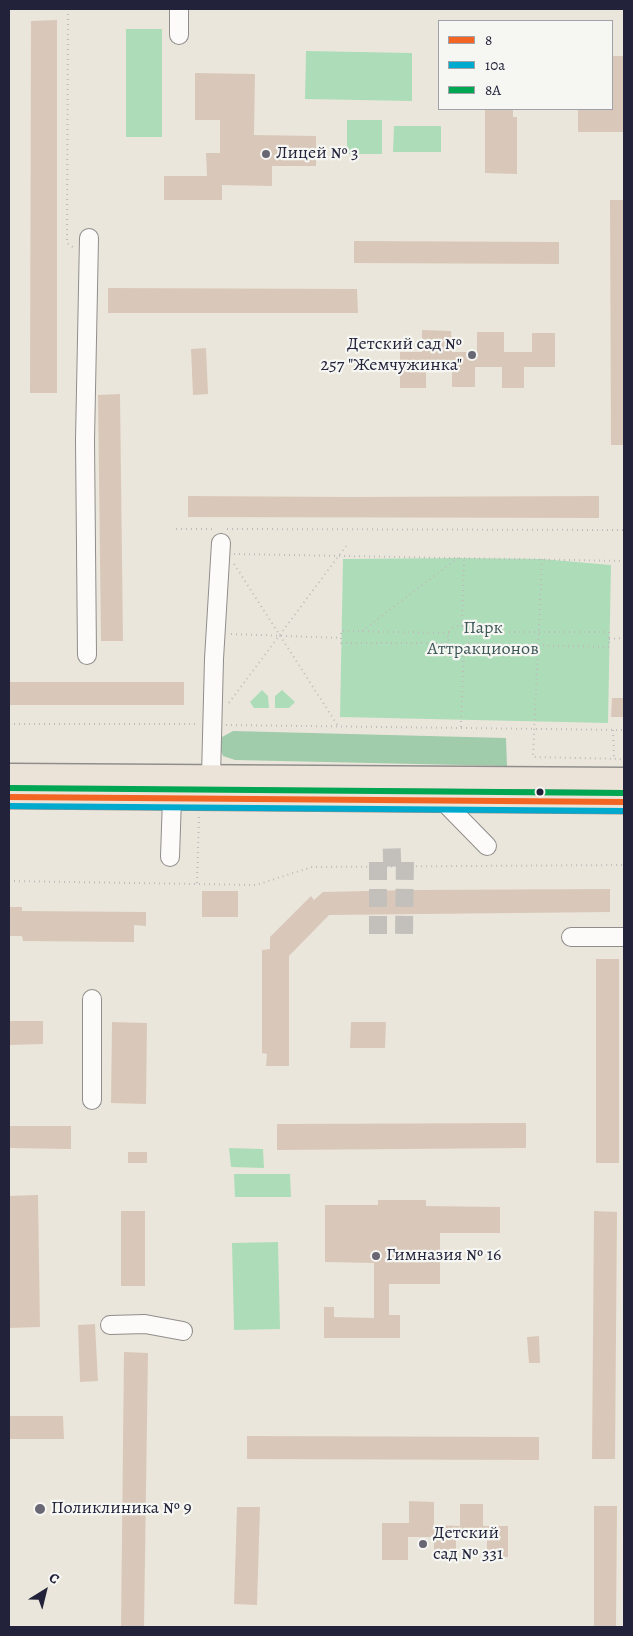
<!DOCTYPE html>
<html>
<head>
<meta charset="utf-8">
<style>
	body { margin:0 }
	#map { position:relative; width:633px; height:1636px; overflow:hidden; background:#ebe6db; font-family:Alegreya,serif }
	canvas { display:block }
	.frame { position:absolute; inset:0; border:10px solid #22223b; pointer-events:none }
	.legend { position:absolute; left:438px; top:20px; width:175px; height:90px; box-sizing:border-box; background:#f6f6f2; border:1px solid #a1a1a9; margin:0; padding:6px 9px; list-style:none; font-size:15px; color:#22223b }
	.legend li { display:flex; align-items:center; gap:10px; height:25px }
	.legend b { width:25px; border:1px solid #a1a1a9 }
	.north { position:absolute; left:20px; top:1566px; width:50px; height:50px; -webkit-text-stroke:4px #f6f6f2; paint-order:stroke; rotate:36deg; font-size:14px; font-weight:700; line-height:20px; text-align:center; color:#22223b }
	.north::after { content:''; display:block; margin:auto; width:18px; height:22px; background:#22223b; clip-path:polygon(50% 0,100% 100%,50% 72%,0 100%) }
</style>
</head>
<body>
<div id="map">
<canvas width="633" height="1636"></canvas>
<div class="frame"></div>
<ul class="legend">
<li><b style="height:6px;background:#f26522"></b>8</li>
<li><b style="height:6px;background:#00a9ce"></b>10а</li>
<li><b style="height:6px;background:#00a651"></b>8А</li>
</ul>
<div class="north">С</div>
</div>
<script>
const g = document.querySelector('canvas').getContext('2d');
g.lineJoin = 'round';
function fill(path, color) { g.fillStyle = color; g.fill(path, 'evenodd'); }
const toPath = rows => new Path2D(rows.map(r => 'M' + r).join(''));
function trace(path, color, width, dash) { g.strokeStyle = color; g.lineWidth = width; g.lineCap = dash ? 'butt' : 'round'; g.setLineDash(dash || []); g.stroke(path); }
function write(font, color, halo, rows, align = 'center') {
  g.font = font + ' Alegreya,serif'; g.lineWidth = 4.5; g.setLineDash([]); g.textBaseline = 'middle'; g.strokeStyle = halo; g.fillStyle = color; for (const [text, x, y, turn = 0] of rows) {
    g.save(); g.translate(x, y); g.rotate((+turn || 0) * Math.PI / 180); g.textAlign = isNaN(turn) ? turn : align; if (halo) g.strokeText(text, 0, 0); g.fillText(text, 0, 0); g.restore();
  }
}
const green = toPath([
	[126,29,162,29,162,137,126,137],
	[306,51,412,53,412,101,305,99],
	[347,120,382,120,382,154,347,154],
	[394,126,441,126,441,152,393,152],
	[458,558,542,559,611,565,608,723,340,717,343,559],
	[262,690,268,696,269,708,254,708,250,702],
	[282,690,295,702,289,708,275,708,275,696],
	[229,1148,263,1149,264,1168,231,1167],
	[234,1174,290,1174,291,1197,235,1197],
	[278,1242,280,1329,234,1330,232,1243]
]);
const forest = toPath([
	[233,731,506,738,507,766,235,760,223,756,219,746,222,737]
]);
const building = toPath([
	[57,20,57,393,30,393,31,21],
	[612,56,624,56,624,132,578,132,578,109,612,109],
	[195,73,255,74,254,135,316,136,316,166,272,166,272,186,222,185,222,200,164,200,164,176,207,176,206,153,220,153,220,120,195,120],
	[485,109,513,109,513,117,517,117,517,174,485,173],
	[610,200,624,200,624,445,611,445],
	[354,241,559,242,559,264,354,263],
	[108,288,357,289,358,313,108,313],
	[422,330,451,331,452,352,477,352,477,332,504,332,504,352,532,352,532,333,555,333,555,367,524,367,524,388,502,388,502,367,475,367,475,387,452,387,452,366,426,366,426,388,400,388,400,352,422,352],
	[206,348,208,394,193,395,191,349],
	[120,394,123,641,101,641,98,395],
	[188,496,351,497,599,496,599,518,188,517],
	[9,682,184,682,184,705,9,705],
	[612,698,624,698,624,717,611,717],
	[610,889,610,912,329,915,289,956,289,1066,266,1066,267,1054,262,1053,262,950,270,949,270,937,311,896,314,900,323,892,411,890],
	[202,891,238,891,238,917,202,917],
	[9,907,22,907,22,911,146,912,146,926,134,925,134,942,23,941,22,936,9,936],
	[596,959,619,959,619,1163,596,1163],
	[9,1021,43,1021,43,1044,9,1045],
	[112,1022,147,1023,146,1104,111,1103],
	[351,1022,386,1022,385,1048,350,1048],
	[526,1123,526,1148,277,1150,277,1124],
	[9,1126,71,1126,71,1149,9,1148],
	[128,1152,147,1152,147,1163,128,1163],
	[38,1195,40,1327,9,1328,9,1196],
	[378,1200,426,1200,426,1206,500,1207,500,1233,440,1233,440,1284,389,1284,389,1315,400,1315,400,1338,324,1338,324,1307,334,1307,334,1317,374,1318,374,1263,325,1262,325,1205,378,1205],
	[121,1211,145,1211,145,1286,121,1286],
	[594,1211,617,1212,615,1459,592,1459],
	[95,1324,98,1381,80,1382,78,1325],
	[539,1336,540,1363,529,1363,527,1337],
	[124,1352,148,1353,144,1627,121,1627],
	[9,1416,63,1416,64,1439,9,1439],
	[247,1436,539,1437,539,1460,247,1459],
	[409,1501,434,1502,434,1525,460,1526,460,1504,483,1504,483,1526,508,1526,508,1557,487,1557,487,1536,456,1536,456,1556,434,1556,434,1537,408,1537,408,1560,382,1560,382,1523,409,1523],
	[594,1506,617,1506,616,1627,594,1627],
	[237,1507,260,1507,257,1605,234,1604]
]);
const minorTunnel = toPath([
	[378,934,378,858,405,857,404,935]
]);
const path = toPath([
	[68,9,67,243,74,248],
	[176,529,214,529],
	[227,529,624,530],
	[234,554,624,561],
	[542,559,533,757,624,759],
	[234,564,338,726],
	'448 637a11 11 0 1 1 22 0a11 11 0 1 1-22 0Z',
	[462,626,464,558],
	[362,631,458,558],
	[449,633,341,631,341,643,450,643],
	[231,634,341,638],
	[609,639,624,638],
	[468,644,609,647,609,632,470,632],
	[229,703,346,546],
	[9,724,199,724],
	[226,725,624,730],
	[461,727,464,647],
	[613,730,614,758],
	[9,881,256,885,312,867,624,865],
	[197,883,199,816]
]);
const minor = toPath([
	[179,9,179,35],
	[87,655,85,440,89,238],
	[211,776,214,659,221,543],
	[442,800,487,846],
	[170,857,172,798],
	[571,937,624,937],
	[92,1100,92,999],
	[110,1325,145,1324,183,1331]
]);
const major = toPath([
	[9,775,624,779],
	[9,797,624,802]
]);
const bus1 = toPath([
	[9,797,624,802]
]);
const bus2 = toPath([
	[9,806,624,811]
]);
const bus3 = toPath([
	[9,788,624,793]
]);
const markers = [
	[266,154,5,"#686773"],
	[472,355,5,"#686773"],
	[540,792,4.5,"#22223b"],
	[376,1256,5,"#686773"],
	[40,1509,6,"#686773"],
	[423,1544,5,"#686773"]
];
const poiNames = [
	["Лицей № 3",276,154],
	["Детский сад №",462,345,"right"],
	["257 \"Жемчужинка\"",462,366,"right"],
	["Гимназия № 16",386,1256],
	["Поликлиника № 9",51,1509],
	["Детский",433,1534],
	["сад № 331",433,1555]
];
const parkNames = [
	["Парк",483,629],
	["Аттракционов",483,650]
];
fill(green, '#adddb8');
fill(forest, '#a1ccab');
fill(building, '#d9c8b9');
trace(minorTunnel, '#c3bfbb', 18, [18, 9]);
trace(minor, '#908e8c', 20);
trace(major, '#908e8c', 25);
trace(path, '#bdbcbd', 2, [1, 4]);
trace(minor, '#fcfbfa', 18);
trace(major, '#ebe3d8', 22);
trace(bus1, '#f26522', 6);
trace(bus2, '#00a9ce', 6);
trace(bus3, '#00a651', 6);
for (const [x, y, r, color] of markers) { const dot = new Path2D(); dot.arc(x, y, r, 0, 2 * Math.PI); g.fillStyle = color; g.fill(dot); trace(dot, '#f6f6f2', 2); }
write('18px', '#22223b', '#f6f6f2', poiNames, 'left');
write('18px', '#3d5858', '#f6f6f2', parkNames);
</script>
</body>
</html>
